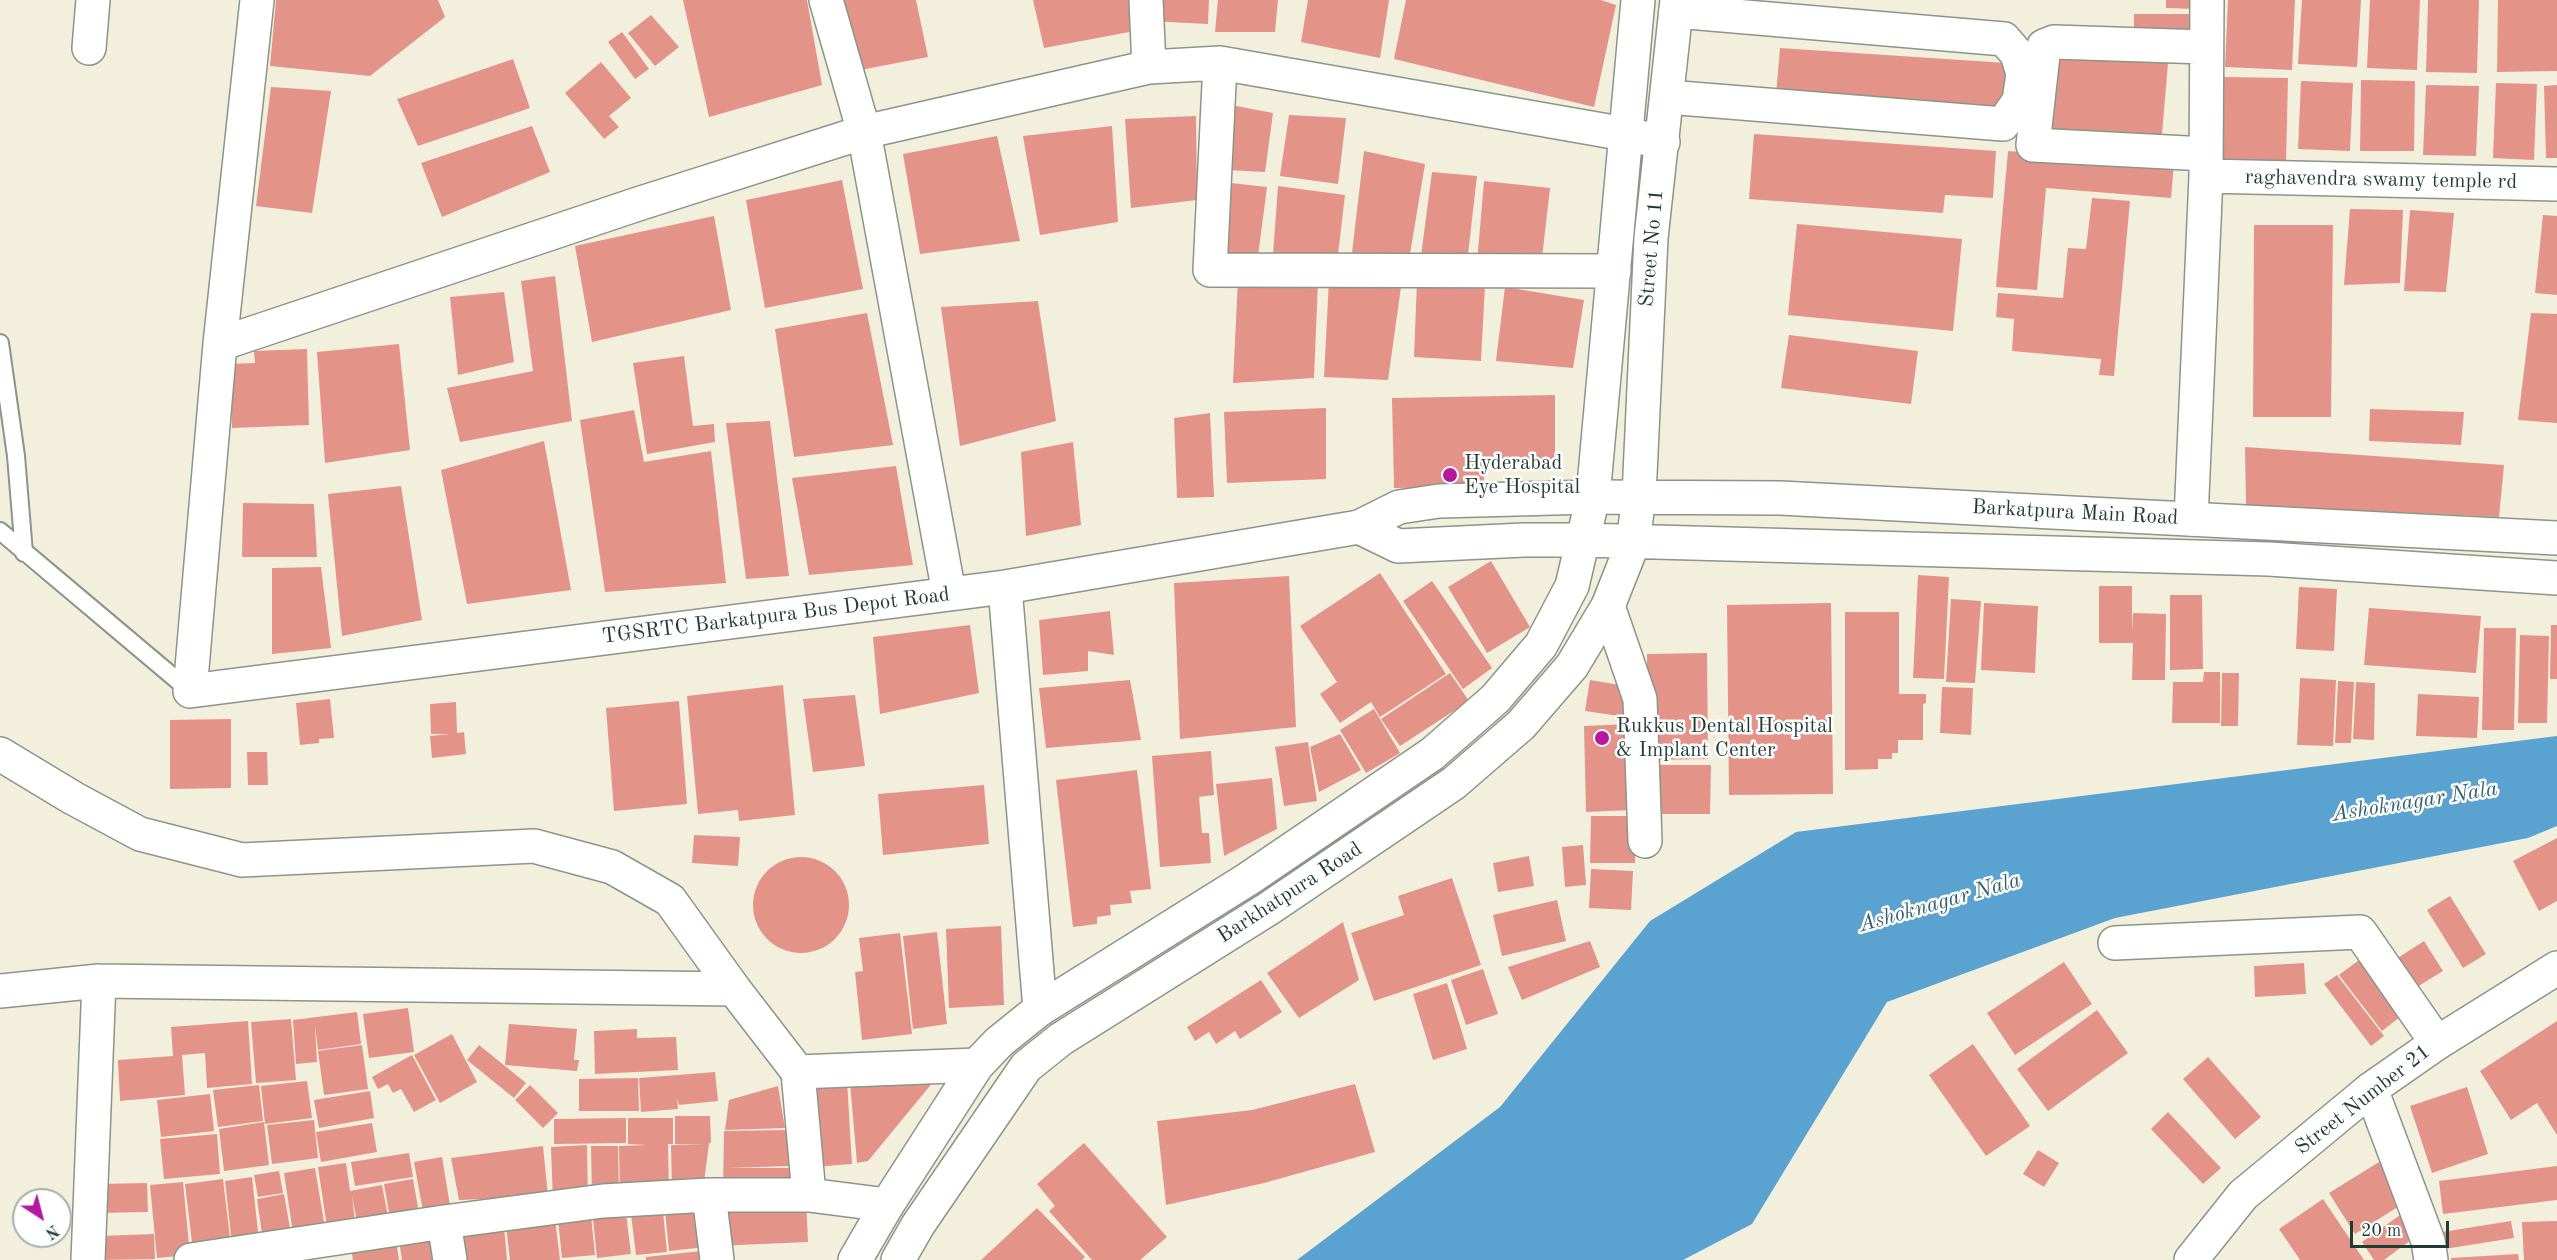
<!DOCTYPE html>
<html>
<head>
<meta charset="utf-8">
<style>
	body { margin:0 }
	#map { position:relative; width:2557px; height:1260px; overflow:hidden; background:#f3efdd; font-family:"Old Standard TT",serif }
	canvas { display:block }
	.north { position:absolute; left:12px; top:1188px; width:60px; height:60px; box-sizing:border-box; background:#fff; border:2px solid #a5b1ae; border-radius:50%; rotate:144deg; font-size:16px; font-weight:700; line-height:24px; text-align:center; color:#1f3d34 }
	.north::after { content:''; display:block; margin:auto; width:21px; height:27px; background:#b5179e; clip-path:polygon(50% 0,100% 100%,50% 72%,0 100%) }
	.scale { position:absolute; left:2350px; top:1221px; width:99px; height:27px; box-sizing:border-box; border:3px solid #1f3d34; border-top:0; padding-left:8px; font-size:18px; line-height:21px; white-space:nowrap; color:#1f3d34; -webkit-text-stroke:4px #fff; paint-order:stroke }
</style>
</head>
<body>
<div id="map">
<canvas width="2557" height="1260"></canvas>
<div class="north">N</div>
<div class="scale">20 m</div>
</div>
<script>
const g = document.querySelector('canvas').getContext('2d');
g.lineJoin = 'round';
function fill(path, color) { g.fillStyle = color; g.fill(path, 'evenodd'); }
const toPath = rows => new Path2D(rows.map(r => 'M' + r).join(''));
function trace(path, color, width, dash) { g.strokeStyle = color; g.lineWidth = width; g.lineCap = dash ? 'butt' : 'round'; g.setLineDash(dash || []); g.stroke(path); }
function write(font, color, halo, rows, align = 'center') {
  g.font = font + ' "Old Standard TT",serif'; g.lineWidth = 5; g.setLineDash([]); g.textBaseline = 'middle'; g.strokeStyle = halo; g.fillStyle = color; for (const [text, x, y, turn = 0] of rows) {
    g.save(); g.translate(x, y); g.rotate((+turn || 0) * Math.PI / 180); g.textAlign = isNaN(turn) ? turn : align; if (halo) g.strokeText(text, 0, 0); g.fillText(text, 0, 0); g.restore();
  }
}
const water = toPath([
	[2557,736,2557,826,2528,838,2115,918,1887,1002,1752,1224,1683,1260,1297,1260,1500,1107,1650,921,1796,832]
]);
const building = toPath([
	[276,0,438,0,445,17,370,76,270,66],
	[683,0,807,0,822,85,709,117],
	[841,0,916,0,928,57,855,71],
	[1033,0,1139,0,1140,30,1044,48],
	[1150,0,1209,0,1208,24,1149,21],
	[1218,0,1278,0,1275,32,1215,32],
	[1308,0,1389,0,1380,58,1301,42],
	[1406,0,1601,0,1616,5,1594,107,1394,59],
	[2166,0,2196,0,2196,9,2166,8],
	[2228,0,2295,0,2292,70,2225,67],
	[2302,0,2361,0,2357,67,2298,64],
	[2370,0,2420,0,2417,70,2367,68],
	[2428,0,2479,0,2477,73,2426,72],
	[2498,0,2557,0,2557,71,2497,72],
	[2134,14,2189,14,2189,33,2134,33],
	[651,15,679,47,655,66,628,33],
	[622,32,649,69,635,79,608,42],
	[1780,48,2006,63,2002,111,1776,95],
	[2052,54,2168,63,2161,146,2045,137],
	[513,59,530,108,418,146,397,99],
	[601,62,631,98,609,116,619,127,604,139,565,93],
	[2224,77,2288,78,2286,164,2222,163],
	[2361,80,2415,81,2414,151,2360,151],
	[2301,81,2353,83,2350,151,2298,149],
	[2496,83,2537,84,2534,160,2493,158],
	[2426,85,2479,86,2476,156,2423,155],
	[2557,85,2557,158,2546,158,2544,86],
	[271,87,331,91,312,213,256,206],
	[1231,105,1273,113,1265,172,1227,170],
	[1289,115,1346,118,1338,184,1280,176],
	[1196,116,1197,200,1131,208,1125,119],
	[532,126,550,172,442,217,421,163],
	[1112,126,1118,222,1040,235,1023,136],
	[1754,134,1996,151,1993,198,1945,195,1943,213,1749,199],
	[997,136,1020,241,920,254,903,154],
	[1364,151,1425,164,1409,260,1351,261],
	[2008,151,2174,164,2171,198,2046,188,2037,290,1996,287],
	[1432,172,1477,176,1467,263,1421,256],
	[842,180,863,289,765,308,746,200],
	[1484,181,1550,188,1541,266,1477,263],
	[1231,183,1267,187,1258,256,1224,256],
	[1278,186,1345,195,1337,263,1273,255],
	[2092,198,2130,201,2114,376,2099,375,2101,359,2012,351,2014,319,1996,317,1998,293,2063,298,2068,248,2086,249],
	[2350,209,2403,210,2400,283,2344,285],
	[2410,210,2454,213,2446,292,2404,291],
	[2543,215,2557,216,2557,295,2535,293],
	[714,216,731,310,592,342,575,246],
	[1797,224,1962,239,1953,331,1788,315],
	[2254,225,2333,225,2331,417,2253,417],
	[555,276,572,421,460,442,447,388,533,371,521,281],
	[1238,279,1318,282,1314,378,1233,383],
	[1329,280,1401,287,1388,380,1324,377],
	[1417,281,1485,285,1481,361,1414,357],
	[1505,287,1584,300,1573,368,1496,361],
	[504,292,514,362,458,375,450,297],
	[1038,301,1056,421,960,446,941,307],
	[867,313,893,445,794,457,775,329],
	[2531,313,2557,314,2557,423,2518,420],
	[1789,335,1918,351,1911,404,1781,388],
	[399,344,410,450,325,463,317,352],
	[307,349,309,425,232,428,230,364,255,363,254,351],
	[684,356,693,426,714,424,715,442,647,454,633,363],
	[1555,395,1555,459,1484,460,1484,487,1394,488,1392,398],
	[1326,408,1326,479,1227,483,1224,412],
	[2370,409,2464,412,2461,445,2369,441],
	[634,410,644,462,711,451,726,583,605,592,580,420],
	[1210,413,1214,497,1177,498,1174,418],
	[770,421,789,576,746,579,726,423],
	[544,441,571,590,467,604,441,470],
	[1073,442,1081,525,1026,536,1021,452],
	[2245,447,2504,465,2499,517,2246,505],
	[896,466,913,565,809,575,792,478],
	[401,486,422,620,342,636,328,494],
	[243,503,314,504,317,557,242,557],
	[1491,561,1530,627,1487,653,1448,587],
	[321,567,331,648,272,654,272,568],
	[1380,573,1446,674,1380,717,1371,702,1340,723,1320,694,1337,682,1300,626],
	[1918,575,1949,577,1944,679,1913,678],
	[1289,576,1296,727,1180,739,1174,583],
	[1432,581,1492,668,1463,689,1403,601],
	[2099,586,2132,586,2132,633,2133,613,2166,614,2165,680,2132,680,2133,643,2099,643],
	[2299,587,2337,589,2334,651,2296,649],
	[2170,595,2202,595,2203,669,2170,670],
	[1951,599,1981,601,1975,683,1946,682],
	[1831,603,1833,794,1729,795,1727,605],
	[1984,603,2038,606,2035,673,1981,670],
	[2369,608,2481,616,2476,673,2364,665],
	[1110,611,1114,655,1088,651,1088,671,1043,675,1039,620],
	[1845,612,1899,612,1899,694,1926,694,1926,703,1923,704,1923,740,1898,740,1898,753,1892,753,1892,759,1878,759,1878,769,1845,770],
	[970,625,979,693,880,714,873,637],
	[2551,625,2557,625,2557,679,2550,679],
	[2484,628,2516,628,2514,730,2482,730],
	[2520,635,2549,636,2547,723,2518,723],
	[1707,653,1708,759,1648,760,1647,654],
	[2204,672,2220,672,2220,723,2172,723,2173,682,2203,682],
	[1450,673,1469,701,1400,746,1381,719],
	[2222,673,2239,673,2238,726,2221,726],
	[2300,678,2336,680,2333,746,2297,745],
	[1130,680,1141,740,1046,748,1039,688],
	[1590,680,1632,687,1626,717,1585,711],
	[2338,681,2354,682,2351,743,2335,743],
	[2356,682,2375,683,2374,740,2353,739],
	[783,685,795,815,739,821,738,810,698,814,687,696],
	[1942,687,1973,688,1971,735,1940,733],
	[2418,694,2479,697,2477,738,2416,736],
	[855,695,865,766,813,772,803,699],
	[330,699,334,738,319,739,319,743,300,745,296,703],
	[679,701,687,804,614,811,606,708],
	[456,702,457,733,464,732,466,754,432,758,430,736,450,734,431,734,430,704],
	[1374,709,1400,753,1366,773,1340,730],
	[231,719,231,788,170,789,170,720],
	[1630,724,1632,810,1586,812,1584,726],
	[1340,734,1361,770,1319,792,1310,747],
	[1308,742,1317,801,1284,806,1275,747],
	[1211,751,1214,795,1199,797,1202,833,1209,833,1211,863,1160,867,1152,756],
	[247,752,267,752,268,785,248,785],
	[1653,765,1711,765,1710,814,1652,814],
	[1137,770,1151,889,1130,891,1132,903,1110,905,1111,915,1097,917,1097,924,1073,927,1056,780],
	[1272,778,1277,829,1224,856,1216,784],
	[984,785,989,844,883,855,878,794],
	[1591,816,1635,816,1635,863,1590,863],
	[694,835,740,837,738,866,692,863],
	[2557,838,2557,901,2539,911,2513,861],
	[1583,845,1586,885,1565,887,1562,847],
	[1529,856,1534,886,1498,892,1493,863],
	'753 905a48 48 0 1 1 96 0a48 48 0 1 1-96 0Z',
	[1591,869,1633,871,1631,910,1589,908],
	[1452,878,1481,965,1374,1001,1351,933,1404,915,1398,896],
	[2450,896,2486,954,2463,968,2427,910],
	[1557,900,1566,941,1502,956,1493,915],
	[1343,922,1359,980,1299,1018,1267,973],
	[1001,926,1004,1005,949,1008,946,929],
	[937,932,947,1024,913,1029,903,936],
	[900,933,912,1034,862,1040,855,972,863,971,859,938],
	[1590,941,1600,967,1522,1000,1508,967],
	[2424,941,2443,971,2412,990,2393,961],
	[2363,957,2405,1013,2382,1031,2339,975],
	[2064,962,2092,1004,2015,1055,1987,1013],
	[2304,963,2306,994,2255,997,2254,966],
	[1483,969,1498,1014,1466,1025,1451,980],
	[2337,975,2384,1036,2371,1046,2324,984],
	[1261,980,1282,1012,1240,1039,1235,1031,1216,1044,1209,1032,1195,1041,1187,1027],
	[1447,983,1467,1049,1433,1060,1413,994],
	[408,1008,414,1052,369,1058,363,1014],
	[2097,1010,2128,1053,2048,1111,2017,1069],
	[357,1012,361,1044,318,1050,315,1026,317,1062,296,1064,293,1020],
	[291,1019,296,1080,256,1083,251,1022],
	[248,1021,252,1084,207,1088,205,1053,182,1055,185,1095,120,1101,118,1060,173,1056,171,1027],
	[2557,1021,2557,1135,2537,1103,2511,1120,2480,1071],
	[509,1024,577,1029,574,1060,579,1060,577,1071,505,1065],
	[637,1029,637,1038,676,1037,678,1070,595,1074,594,1031],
	[452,1034,477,1082,440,1103,414,1055],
	[1973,1044,2030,1126,1986,1156,1929,1075],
	[362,1045,368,1089,324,1095,318,1051],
	[479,1045,526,1083,514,1098,467,1060],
	[412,1055,436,1100,414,1112,401,1089,393,1093,388,1084,378,1089,372,1077],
	[2208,1057,2261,1117,2235,1139,2183,1079],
	[715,1072,718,1101,679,1105,677,1098,678,1109,641,1112,639,1078],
	[638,1078,639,1111,579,1111,579,1079],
	[847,1080,852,1164,813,1167,808,1083],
	[307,1081,312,1118,265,1124,261,1086],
	[934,1081,868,1161,857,1163,850,1083],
	[1355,1084,1375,1152,1264,1183,1166,1205,1157,1121,1252,1110],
	[259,1085,263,1121,218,1127,213,1090],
	[530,1085,558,1113,543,1128,515,1100],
	[778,1086,785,1128,725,1130,729,1100],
	[2467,1087,2488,1154,2432,1173,2410,1106],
	[370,1091,374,1118,319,1128,314,1100],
	[210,1094,214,1131,161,1137,157,1100],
	[2168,1112,2221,1168,2203,1184,2151,1129],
	[675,1116,710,1116,711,1143,709,1143,703,1190,672,1190,671,1145,704,1144,675,1144],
	[626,1118,626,1143,554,1144,554,1119],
	[628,1118,673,1118,673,1144,668,1144,669,1191,620,1192,619,1146,647,1145,628,1144],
	[314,1120,318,1158,272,1164,267,1125],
	[264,1122,269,1165,224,1171,219,1129],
	[372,1123,377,1152,321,1162,316,1132],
	[787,1130,790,1166,728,1168,790,1168,790,1192,723,1193,724,1131],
	[217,1134,220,1174,164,1179,160,1139],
	[1084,1143,1167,1237,1140,1260,1092,1260,1049,1211,1055,1206,1037,1184],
	[587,1145,588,1201,553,1202,551,1147],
	[543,1146,548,1196,459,1200,451,1158],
	[591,1146,618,1146,619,1196,592,1196],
	[2038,1150,2059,1163,2044,1187,2023,1174],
	[409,1153,413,1177,355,1186,351,1162],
	[442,1157,451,1212,424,1217,414,1162],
	[2379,1162,2404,1203,2355,1234,2329,1193],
	[346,1163,350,1191,382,1185,389,1222,358,1228,352,1195,355,1223,327,1227,318,1167],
	[2557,1166,2557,1200,2443,1214,2439,1181],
	[315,1168,325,1228,293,1233,284,1173],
	[279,1171,283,1193,258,1197,254,1175],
	[252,1177,259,1241,232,1244,225,1181],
	[223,1179,231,1246,193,1251,185,1184],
	[413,1179,420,1219,391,1224,384,1184],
	[183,1182,190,1255,157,1258,150,1185],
	[147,1183,148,1212,98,1213,98,1184],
	[284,1194,291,1234,263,1240,257,1199],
	[701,1196,706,1247,669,1251,664,1201],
	[806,1198,808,1242,717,1246,715,1202],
	[2323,1199,2364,1260,2300,1260,2279,1229],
	[662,1202,667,1252,636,1255,630,1206],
	[625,1205,631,1254,597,1258,592,1209],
	[590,1206,595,1255,562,1258,557,1210],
	[1037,1208,1085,1257,1082,1260,981,1260],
	[554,1211,560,1260,510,1260,505,1217],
	[2403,1213,2419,1234,2384,1260,2374,1260,2362,1242],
	[503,1216,507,1260,455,1260,450,1223],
	[2511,1221,2514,1238,2438,1250,2436,1233],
	[2557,1221,2557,1260,2524,1260,2522,1222],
	[443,1227,448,1260,402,1260,398,1234],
	[395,1233,399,1260,353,1260,350,1241],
	[154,1234,155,1259,99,1260,99,1236],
	[710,1250,711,1260,646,1260,646,1257],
	[2518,1254,2519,1260,2451,1260,2451,1258]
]);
const lane = toPath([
	[0,343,16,456,24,553],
	[0,531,190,691]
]);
const street = toPath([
	[257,0,220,344,190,691,1005,587,1359,527],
	[826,0,864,132,949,593],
	[1146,0,1149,67],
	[2205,47,2054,42,2044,46,2033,145,2206,154],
	[89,48,93,0],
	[1220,63,1210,270,1614,271],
	[1667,97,2003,124,2019,101,2023,74,2017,54,2004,39,1676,11],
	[2206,176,2557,184],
	[220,344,638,204,864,132,1149,67,1220,63,1625,134,1663,142],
	[2191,519,2206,176,2207,0],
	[1005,587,1040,1009],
	[1608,606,1640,699,1645,841],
	[2115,943,2360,932,2437,1043],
	[0,991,99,981,734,989],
	[798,1072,809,1195],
	[2371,1089,2428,1241,2431,1260],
	[709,1195,717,1260],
	[444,1222,450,1260],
	[88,1260,99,981],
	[191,1260,444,1222,603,1201,709,1195,809,1195,887,1205]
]);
const secondary = toPath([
	[1639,496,1651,238,1677,0],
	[1359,527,1399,507,1439,501,1593,497,1638,0],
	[1359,527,1398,546,1524,540,1583,540],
	[0,754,73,798,140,834,242,860,534,846,612,867,670,900,734,989,798,1072,977,1065],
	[2191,1260,2243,1195,2371,1089,2437,1043,2557,968]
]);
const primary = toPath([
	[1583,540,2269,559,2557,578],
	[855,1260,887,1205,977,1065,999,1042,1040,1009,1248,879,1432,754,1495,699,1541,645,1572,586,1593,497,1780,498,2557,538],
	[898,1260,918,1225,1026,1067,1061,1039,1268,909,1454,783,1521,725,1572,666,1608,606,1633,543,1639,496]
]);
const markers = [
	[1450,475,8,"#b5179e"],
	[1602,738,8,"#b5179e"]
];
const streetNames = [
	["raghavendra swamy temple rd",2381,180,1],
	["Street No 11",1652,248,-85],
	["Barkatpura Main Road",2075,513,3],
	["TGSRTC Barkatpura Bus Depot Road",776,616,-7],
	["Barkhatpura Road",1290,893,-33],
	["Street Number 21",2363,1100,-38]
];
const poiNames = [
	["Hyderabad",1464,463],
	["Eye Hospital",1464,487],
	["Rukkus Dental Hospital",1616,726],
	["& Implant Center",1616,750]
];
const waterNames = [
	["Ashoknagar Nala",2415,802,-9],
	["Ashoknagar Nala",1940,903,-16]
];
fill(water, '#5aa3d1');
fill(building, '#e49388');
trace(lane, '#899688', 20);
trace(street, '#899688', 36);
trace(secondary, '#899688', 36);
trace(primary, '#899688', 36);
trace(lane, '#fff', 16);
trace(street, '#fff', 33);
trace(secondary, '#fff', 33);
trace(primary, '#fff', 33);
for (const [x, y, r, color] of markers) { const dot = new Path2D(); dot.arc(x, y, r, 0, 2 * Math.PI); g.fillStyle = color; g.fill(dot); trace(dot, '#fff', 2); }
write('21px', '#1f3d34', '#fff', streetNames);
write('21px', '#1f3d34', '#fff', poiNames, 'left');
write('italic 22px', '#34616b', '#fff', waterNames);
</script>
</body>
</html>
